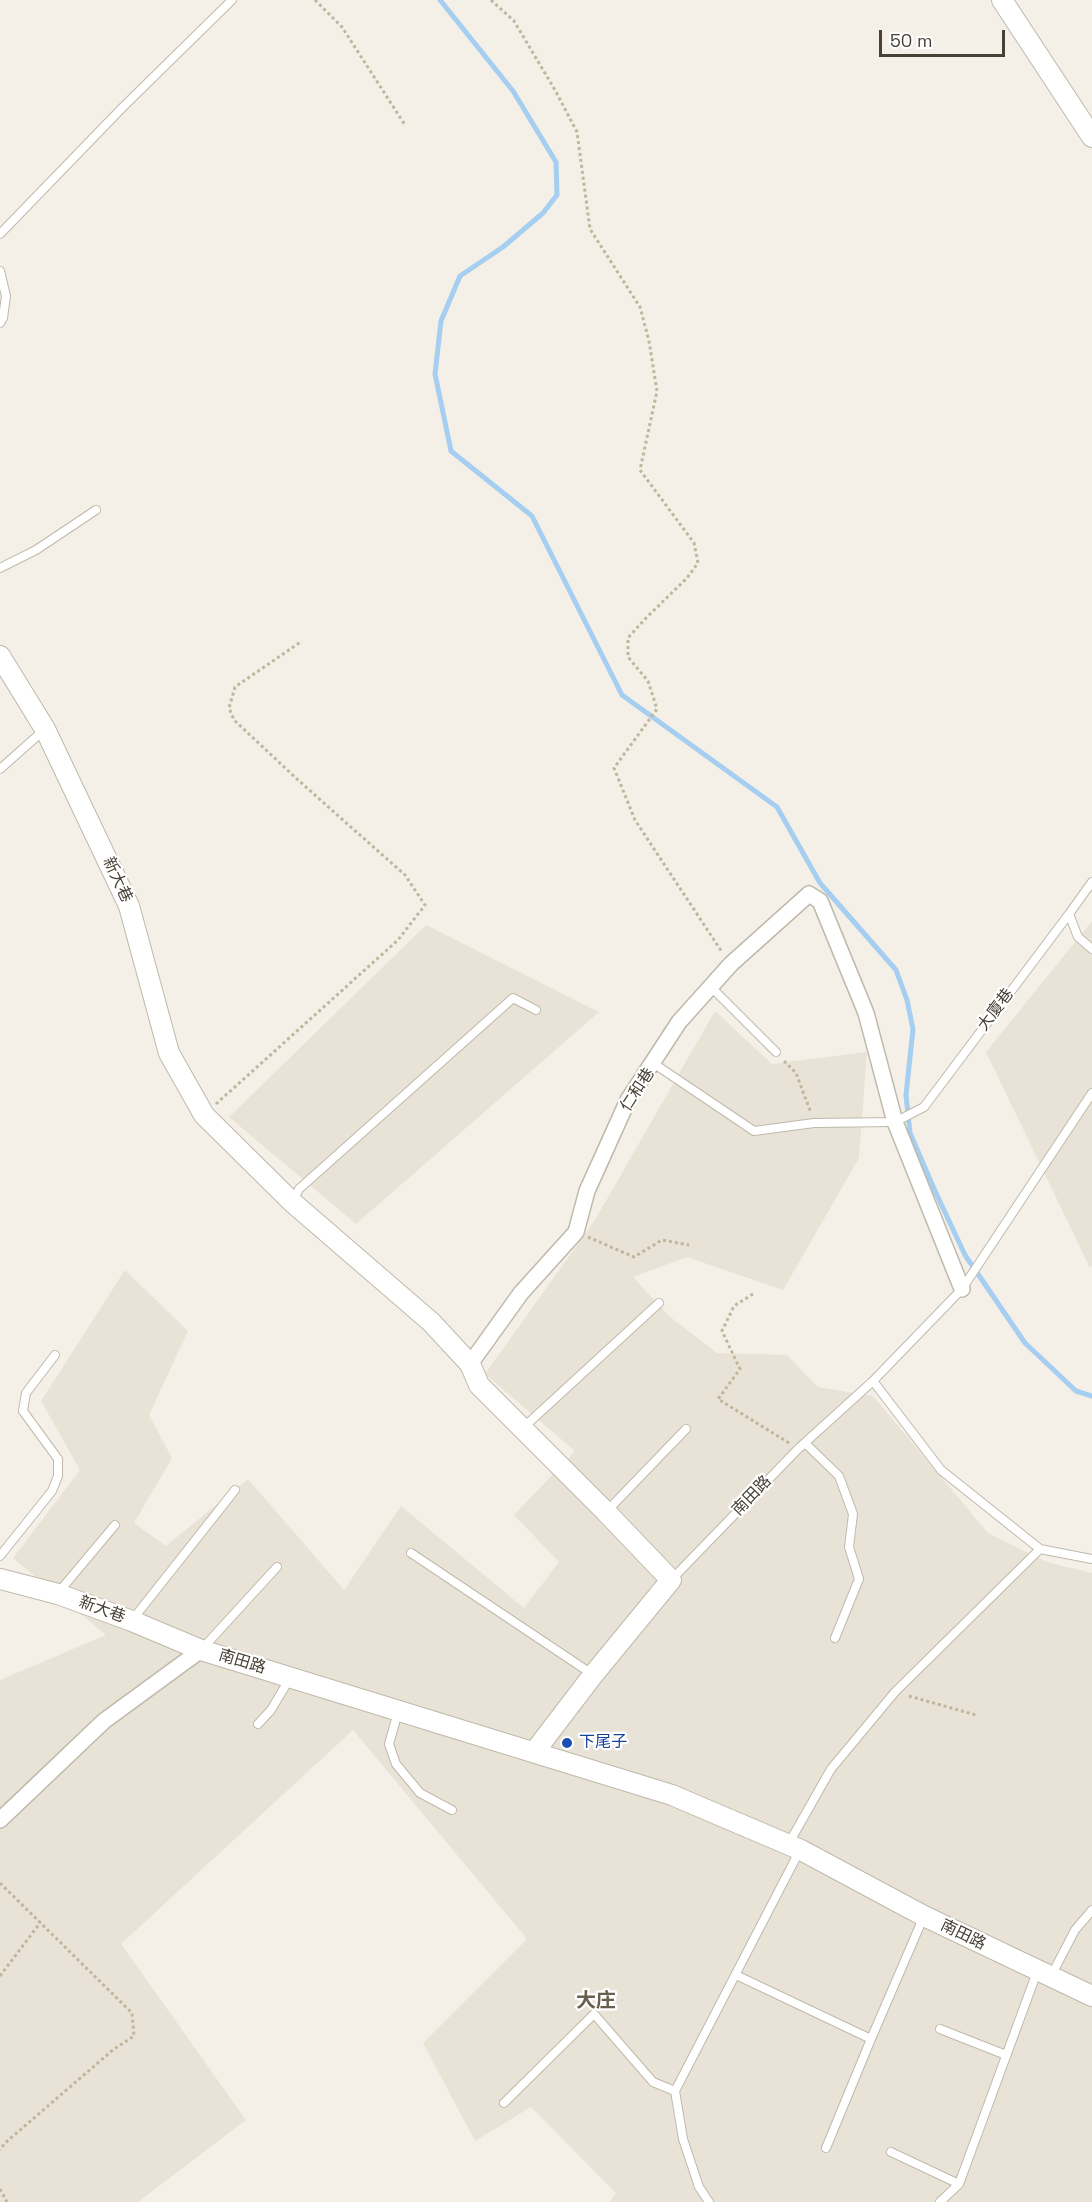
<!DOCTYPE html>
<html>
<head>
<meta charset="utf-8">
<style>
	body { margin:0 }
	#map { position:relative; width:1092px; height:2202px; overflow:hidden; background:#f4f0e8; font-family:"Space Grotesk",sans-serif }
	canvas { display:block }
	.scale { position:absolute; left:879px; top:30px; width:126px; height:27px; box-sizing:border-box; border:3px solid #474136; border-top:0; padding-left:8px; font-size:18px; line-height:21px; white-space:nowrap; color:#474136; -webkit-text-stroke:4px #fff; paint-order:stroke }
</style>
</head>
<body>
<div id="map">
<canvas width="1092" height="2202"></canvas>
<div class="scale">50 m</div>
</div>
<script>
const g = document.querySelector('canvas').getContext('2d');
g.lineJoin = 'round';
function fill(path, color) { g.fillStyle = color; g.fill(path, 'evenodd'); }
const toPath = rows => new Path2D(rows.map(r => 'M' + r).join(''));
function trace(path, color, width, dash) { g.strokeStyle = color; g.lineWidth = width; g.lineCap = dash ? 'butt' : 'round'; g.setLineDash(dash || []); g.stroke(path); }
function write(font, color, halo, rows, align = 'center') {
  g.font = font + ' "Space Grotesk","Noto Sans TC",sans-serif'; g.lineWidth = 4.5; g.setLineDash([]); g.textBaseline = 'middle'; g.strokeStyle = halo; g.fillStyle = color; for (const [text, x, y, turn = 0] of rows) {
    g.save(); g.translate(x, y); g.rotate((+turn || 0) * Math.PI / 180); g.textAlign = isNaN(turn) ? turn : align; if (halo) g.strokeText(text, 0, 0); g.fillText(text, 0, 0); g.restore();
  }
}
const residential = toPath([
	[1092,921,1092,1266,1090,1268,986,1052],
	[426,925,599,1012,356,1224,229,1117],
	[715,1011,772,1064,867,1052,859,1158,783,1290,687,1257,633,1277,669,1316,717,1353,787,1355,818,1387,873,1396,988,1533,1047,1562,1092,1573,1092,2202,610,2202,616,2193,531,2107,475,2141,423,2043,527,1939,353,1730,121,1944,246,2120,138,2202,0,2202,0,1680,106,1635,13,1558,80,1470,41,1401,125,1270,188,1331,149,1415,172,1458,134,1523,166,1546,248,1479,344,1590,401,1506,524,1608,559,1562,514,1515,575,1451,485,1374,595,1220]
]);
const stream = toPath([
	[440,0,513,91,556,162,557,195,543,213,503,247,460,276,441,321,435,374,451,451,532,516,622,695,777,807,820,883,896,970,907,1000,913,1029,906,1095,910,1133,935,1191,965,1255,1025,1343,1076,1391,1092,1396]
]);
const path = toPath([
	[315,0,342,27,405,125],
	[491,0,514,21,555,90,577,132,590,229,640,307,649,341,657,391,640,470,694,543,698,563,687,578,645,619,628,638,628,657,648,681,657,709,614,768,635,820,722,952],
	[784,1061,796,1073,811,1113],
	[216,1104,398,940,425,905,405,875,298,780,234,720,229,708,235,687,302,641],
	[588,1237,634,1257,662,1240,689,1245],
	[753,1294,734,1306,722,1331,740,1369,718,1399,789,1443],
	[909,1696,976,1715],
	[0,1883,132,2013,134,2036,114,2049,5,2143,0,2150],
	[0,1976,40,1923],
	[0,2189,7,2202]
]);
const service = toPath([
	[0,234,122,108,232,0],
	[0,271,6,296,3,318,0,323],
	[0,568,36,550,96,510],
	[0,769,44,730],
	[1092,882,1069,914,1078,937,1092,949],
	[710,986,776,1052],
	[653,1063,754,1131,814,1123,895,1122,924,1107,1069,914],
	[293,1201,299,1189,513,998,536,1010],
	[873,1381,941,1470,1040,1549],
	[524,1427,659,1303],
	[805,1443,839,1476,853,1514,849,1547,859,1579,835,1638],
	[607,1511,686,1429],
	[411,1553,592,1674],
	[0,1556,52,1491,58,1476,58,1459,23,1411,26,1393,55,1355],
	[672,1579,798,1449,873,1381,962,1289,1092,1093],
	[58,1593,115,1525],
	[133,1619,235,1490],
	[202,1649,277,1567],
	[398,1712,389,1744,396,1764,420,1793,452,1810],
	[258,1724,271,1710,290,1678],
	[789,1843,831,1769,895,1692,1040,1549,1092,1559],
	[736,1975,871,2039,826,2148],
	[1051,1976,1075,1930,1092,1910],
	[940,2029,1006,2055],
	[871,2039,924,1916],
	[675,2091,800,1850],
	[504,2103,594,2014,653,2082,675,2091,683,2139,699,2187,709,2202],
	[891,2152,959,2184,940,2202],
	[959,2184,1037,1972]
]);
const minor = toPath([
	[470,1364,521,1293,576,1232,587,1191,628,1100,679,1022,731,964,809,894,820,901,866,1013,895,1122,962,1289],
	[0,1820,104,1721,201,1650]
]);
const tertiary = toPath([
	[1002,0,1092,137],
	[0,656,45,729,129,906,169,1053,204,1115,292,1202,431,1322,470,1364,479,1385,606,1512,671,1580,593,1675,535,1751],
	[0,1579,58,1594,132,1621,201,1650,672,1795,801,1850,924,1916,1092,1996]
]);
const markers = [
	[567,1743,6,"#1a4fb4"]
];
const streetNames = [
	["新大巷",117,880,65],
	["大廈巷",996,1010,-53],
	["仁和巷",638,1090,-57],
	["南田路",752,1496,-46],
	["新大巷",102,1610,20],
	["南田路",242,1662,17],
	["南田路",963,1935,26]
];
const transitNames = [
	["下尾子",579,1743]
];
const quarterNames = [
	["大庄",596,2002]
];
fill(residential, '#e8e3d6');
trace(stream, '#a5cef0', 5);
trace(service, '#bfb9aa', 10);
trace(minor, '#bfb9aa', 18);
trace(tertiary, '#bfb9aa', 22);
trace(path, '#c1b59c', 3, [3, 3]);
trace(service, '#fff', 8);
trace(minor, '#fff', 15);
trace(tertiary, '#fff', 20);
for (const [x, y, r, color] of markers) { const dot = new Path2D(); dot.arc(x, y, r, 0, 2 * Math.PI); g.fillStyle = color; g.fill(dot); trace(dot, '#fff', 2); }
write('16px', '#474136', '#fff', streetNames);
write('16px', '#164399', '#fff', transitNames, 'left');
write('bold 20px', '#6a5f4e', '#fff', quarterNames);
</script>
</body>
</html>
